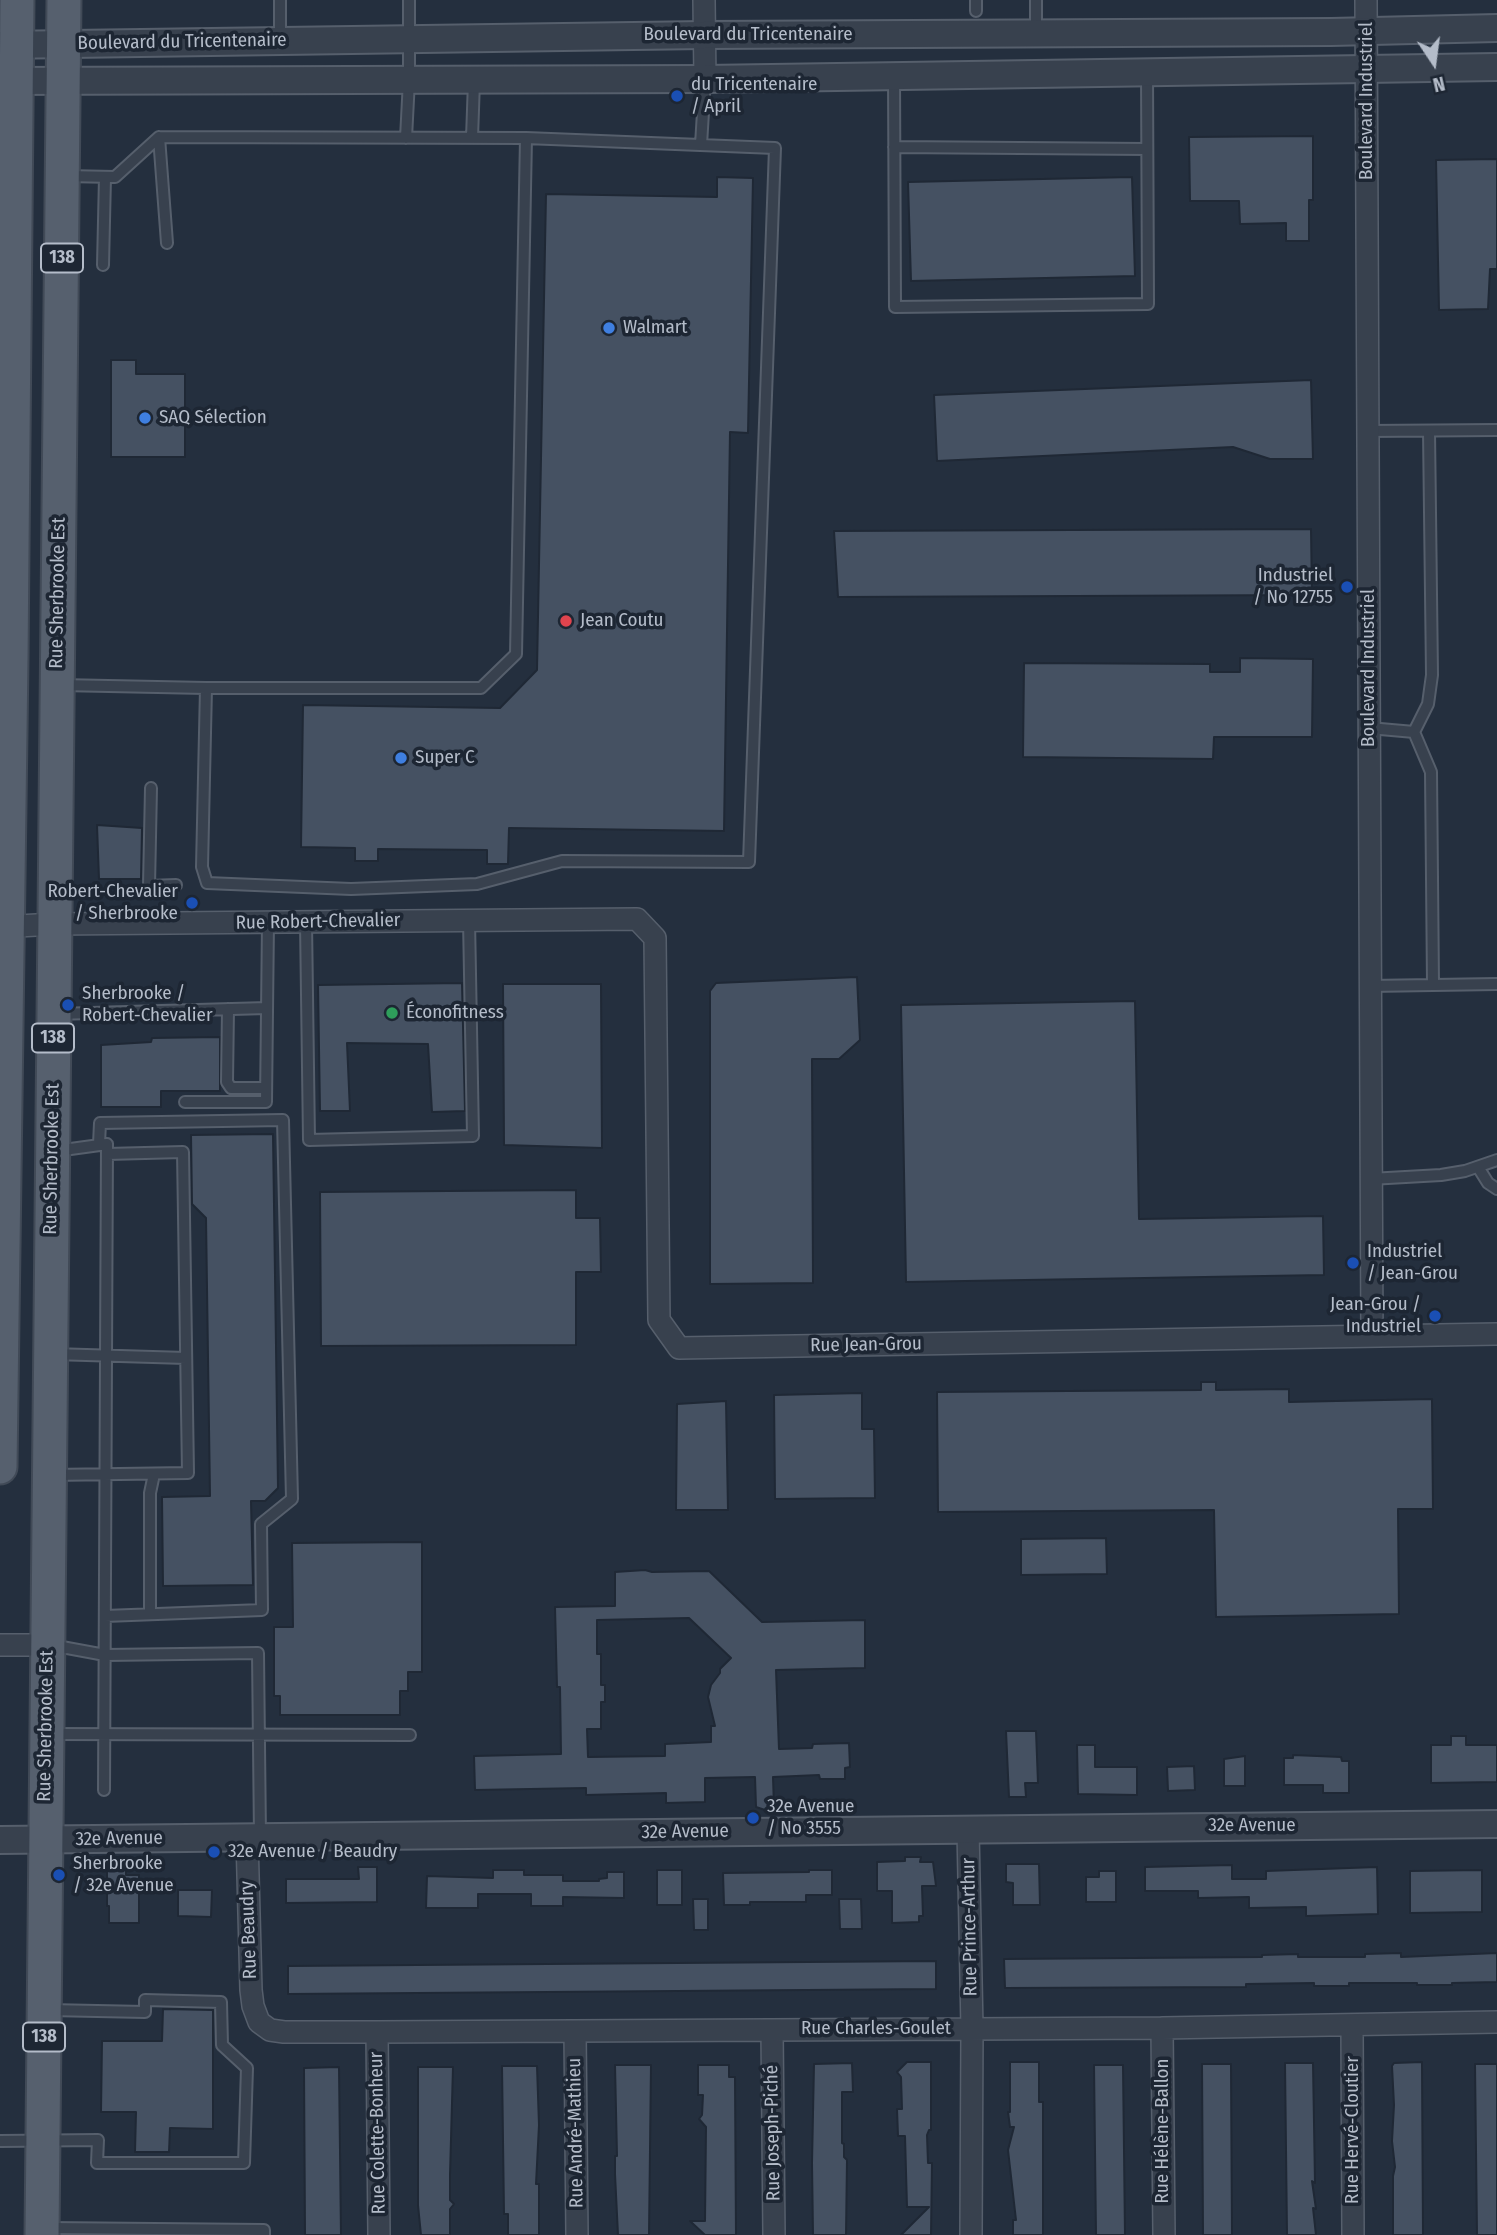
<!DOCTYPE html>
<html>
<head>
<meta charset="utf-8">
<style>
	body { margin:0 }
	#map { position:relative; width:1497px; height:2235px; overflow:hidden; background:#242f3e; font-family:"Fira Sans Condensed",sans-serif }
	canvas { display:block }
	.north { position:absolute; left:1399px; top:28px; width:70px; height:70px; -webkit-text-stroke:5px #1d2633; paint-order:stroke; rotate:167deg; font-size:19px; font-weight:700; line-height:28px; text-align:center; color:#b4bcc9 }
	.north::after { content:''; display:block; margin:auto; width:24px; height:32px; background:#b4bcc9; clip-path:polygon(50% 0,100% 100%,50% 72%,0 100%) }
</style>
</head>
<body>
<div id="map">
<canvas width="1497" height="2235"></canvas>
<div class="north">N</div>
</div>
<script>
const g = document.querySelector('canvas').getContext('2d');
g.lineJoin = 'round';
function fill(path, color) { g.fillStyle = color; g.fill(path, 'evenodd'); }
const toPath = rows => new Path2D(rows.map(r => 'M' + r).join(''));
function trace(path, color, width, dash) { g.strokeStyle = color; g.lineWidth = width; g.lineCap = dash ? 'butt' : 'round'; g.setLineDash(dash || []); g.stroke(path); }
function write(font, color, halo, rows, align = 'center') {
  g.font = font + ' "Fira Sans Condensed",sans-serif'; g.lineWidth = 7; g.setLineDash([]); g.textBaseline = 'middle'; g.strokeStyle = halo; g.fillStyle = color; for (const [text, x, y, turn = 0] of rows) {
    g.save(); g.translate(x, y); g.rotate((+turn || 0) * Math.PI / 180); g.textAlign = isNaN(turn) ? turn : align; if (halo) g.strokeText(text, 0, 0); g.fillText(text, 0, 0); g.restore();
  }
}
const building = toPath([
	[1313,136,1313,200,1309,200,1309,241,1286,241,1286,223,1240,224,1239,201,1190,201,1189,137,1313,136],
	[1497,159,1497,269,1490,269,1488,309,1439,310,1436,160,1497,159],
	[717,177,753,178,748,433,730,432,724,831,509,828,508,864,487,864,487,850,378,849,378,861,355,861,355,848,301,847,303,705,500,708,537,670,546,194,717,197,717,177],
	[1132,177,1135,276,911,281,908,182,1132,177],
	[111,360,136,360,136,374,185,374,185,457,111,457,111,360],
	[1311,380,1313,459,1270,459,1233,447,937,461,934,395,1311,380],
	[1311,529,1312,595,838,597,834,531,1311,529],
	[1240,658,1313,659,1312,737,1214,737,1213,759,1023,757,1024,663,1210,664,1210,672,1240,672,1240,658],
	[97,825,142,828,141,879,99,879,97,825],
	[857,977,860,1040,839,1059,812,1059,813,1283,710,1284,710,991,716,983,857,977],
	[462,983,465,1111,432,1112,428,1044,347,1043,350,1111,320,1111,318,985,462,983],
	[503,984,601,984,602,1148,504,1145,503,984],
	[1135,1001,1139,1219,1323,1216,1324,1275,906,1282,901,1005,1135,1001],
	[220,1037,220,1091,161,1091,161,1107,101,1107,101,1045,151,1042,152,1038,220,1037],
	[273,1134,278,1488,265,1501,251,1501,253,1585,163,1586,162,1497,210,1496,206,1218,192,1204,191,1135,273,1134],
	[576,1190,576,1218,600,1218,601,1272,576,1272,576,1345,321,1346,320,1192,576,1190],
	[1201,1382,1216,1382,1216,1390,1289,1389,1289,1402,1432,1399,1433,1509,1398,1509,1399,1614,1216,1617,1214,1510,938,1512,937,1392,1201,1390,1201,1382],
	[862,1393,862,1429,874,1429,875,1498,775,1499,774,1395,862,1393],
	[726,1401,728,1510,676,1510,677,1404,726,1401],
	[1106,1538,1107,1574,1021,1575,1021,1539,1106,1538],
	[422,1542,422,1672,408,1672,408,1691,400,1691,400,1715,280,1715,280,1696,274,1696,274,1627,293,1627,292,1543,422,1542],
	[645,1570,652,1572,709,1571,762,1622,865,1620,865,1668,776,1670,779,1749,812,1748,813,1744,849,1743,850,1767,845,1768,845,1779,820,1779,819,1775,773,1777,774,1807,765,1810,756,1807,755,1777,705,1778,705,1802,666,1803,666,1793,586,1795,586,1788,475,1790,474,1756,561,1754,560,1687,557,1687,555,1607,615,1606,615,1572,645,1570],
	[689,1618,731,1658,720,1669,720,1673,711,1685,708,1697,715,1726,711,1726,711,1742,665,1744,665,1756,588,1757,587,1729,601,1729,601,1702,605,1702,605,1685,601,1685,601,1654,597,1654,597,1620,689,1618],
	[1006,1731,1036,1731,1038,1783,1025,1783,1026,1797,1009,1797,1006,1731],
	[1451,1736,1466,1736,1466,1745,1497,1745,1497,1782,1431,1783,1431,1745,1451,1745,1451,1736],
	[1077,1745,1095,1745,1095,1767,1137,1767,1137,1795,1078,1794,1077,1745],
	[1293,1755,1341,1757,1342,1761,1349,1761,1349,1793,1323,1793,1323,1785,1284,1785,1284,1758,1293,1758,1293,1755],
	[1245,1756,1245,1786,1224,1786,1224,1759,1245,1756],
	[1194,1766,1195,1790,1168,1791,1167,1767,1194,1766],
	[905,1857,921,1857,920,1862,933,1862,936,1886,922,1886,923,1916,919,1916,919,1922,892,1923,892,1891,877,1891,877,1862,905,1861,905,1857],
	[1006,1864,1039,1864,1040,1905,1013,1905,1013,1883,1006,1882,1006,1864],
	[1232,1865,1232,1879,1266,1879,1266,1871,1377,1867,1378,1914,1306,1916,1306,1907,1249,1908,1249,1897,1198,1898,1198,1891,1145,1891,1145,1867,1232,1865],
	[358,1867,377,1867,377,1902,286,1903,286,1879,359,1879,358,1867],
	[107,1868,126,1868,126,1875,139,1875,139,1923,109,1923,109,1906,107,1906,107,1868],
	[493,1870,524,1870,524,1875,563,1875,563,1881,599,1881,599,1879,607,1878,607,1872,624,1872,624,1898,563,1897,563,1906,531,1906,531,1894,478,1894,478,1908,426,1908,427,1876,493,1878,493,1870],
	[657,1870,682,1870,682,1905,657,1905,657,1870],
	[809,1870,832,1870,832,1895,806,1895,806,1902,750,1902,750,1905,724,1905,723,1873,809,1872,809,1870],
	[1482,1870,1482,1912,1410,1913,1410,1871,1482,1870],
	[1099,1871,1116,1871,1116,1902,1086,1902,1086,1877,1099,1877,1099,1871],
	[178,1890,212,1890,211,1917,178,1916,178,1890],
	[693,1899,708,1899,708,1930,694,1930,693,1899],
	[839,1899,861,1899,862,1929,840,1929,839,1899],
	[1401,1953,1401,1957,1497,1953,1497,1982,1452,1983,1452,1985,1417,1985,1417,1983,1349,1983,1349,1986,1314,1986,1314,1983,1246,1984,1246,1987,1005,1988,1004,1959,1262,1957,1262,1955,1298,1954,1298,1957,1365,1957,1365,1954,1401,1953],
	[936,1961,936,1989,288,1994,288,1966,936,1961],
	[163,2009,213,2010,213,2129,170,2128,169,2152,135,2152,136,2112,101,2112,102,2041,162,2041,163,2009],
	[907,2062,931,2062,931,2130,929,2130,927,2135,928,2163,932,2163,931,2235,901,2235,929,2207,907,2207,905,2136,898,2136,897,2109,902,2109,901,2077,897,2072,907,2062],
	[1010,2062,1039,2062,1039,2102,1043,2102,1043,2235,1013,2235,1013,2220,1016,2220,1008,2150,1014,2127,1010,2127,1008,2112,1010,2112,1010,2062],
	[1422,2062,1423,2235,1393,2235,1393,2176,1395,2167,1392,2141,1394,2105,1392,2066,1394,2063,1422,2062],
	[852,2063,853,2092,842,2092,842,2143,844,2144,844,2157,847,2160,846,2235,813,2235,812,2163,814,2064,852,2063],
	[1285,2063,1313,2063,1315,2183,1312,2181,1316,2209,1313,2208,1316,2235,1287,2235,1285,2063],
	[1202,2064,1231,2064,1232,2235,1203,2235,1202,2064],
	[1475,2064,1497,2064,1497,2235,1477,2235,1475,2064],
	[615,2065,651,2065,649,2235,618,2235,615,2174,615,2156,617,2156,615,2065],
	[698,2065,729,2065,729,2077,735,2077,736,2235,705,2235,690,2221,705,2221,706,2127,699,2119,702,2115,703,2095,698,2095,698,2065],
	[1094,2065,1123,2065,1125,2235,1096,2235,1094,2065],
	[502,2066,537,2066,539,2125,536,2184,539,2184,539,2235,508,2235,508,2214,504,2214,502,2066],
	[339,2067,341,2235,305,2235,304,2068,339,2067],
	[418,2067,453,2067,450,2175,450,2200,454,2204,450,2209,450,2235,421,2235,418,2205,418,2067]
]);
const service = toPath([
	[280,0,280,39],
	[1036,0,1036,33],
	[976,11,976,0],
	[894,76,895,307,1148,304,1147,73],
	[159,137,167,243],
	[406,138,409,80,409,0],
	[472,138,474,81],
	[701,145,705,79],
	[894,147,1147,149],
	[65,176,115,177,159,137,526,138],
	[103,265,105,177],
	[1368,431,1497,430],
	[60,685,206,688,481,688,516,654,526,138,775,148,749,862,562,861,477,884,351,889,207,883,202,867,206,688],
	[1369,728,1414,732,1428,704,1432,675,1429,431],
	[1414,732,1431,772,1433,984],
	[151,788,149,886,176,885],
	[306,922,309,1140,473,1136,469,920],
	[1369,986,1497,984],
	[228,1009,227,1082,231,1088,266,1088],
	[56,1014,267,1008],
	[185,1102,266,1102,268,922],
	[99,1144,100,1123,283,1120,292,1499,261,1524,262,1610,105,1616],
	[56,1151,107,1144,104,1790],
	[1478,1167,1488,1183,1497,1189],
	[1370,1179,1441,1175,1465,1171,1497,1160],
	[53,1354,186,1358],
	[51,1475,188,1473,183,1152,107,1154],
	[150,1614,150,1493,154,1474],
	[51,1645,105,1655,258,1653,260,1837],
	[52,1734,410,1735],
	[0,2141,98,2140,97,2163,244,2163,247,2068,222,2045,221,2002,145,2000,145,2012,49,2010],
	[47,2228,264,2230,264,2235]
]);
const minor = toPath([
	[704,0,705,79],
	[1366,0,1372,1336],
	[0,927,54,924,637,919,655,938,659,1320,679,1348,1497,1334],
	[0,1645,47,1645],
	[968,1829,972,2029,971,2235],
	[247,1837,251,1990,253,2006,259,2022,270,2030,284,2032,377,2032,1162,2028,1497,2022],
	[1352,2026,1353,2235],
	[1162,2028,1164,2235],
	[772,2030,774,2235],
	[575,2031,577,2235],
	[377,2032,379,2235]
]);
const tertiary = toPath([
	[0,45,704,35,1331,32,1497,28],
	[0,81,705,79,1497,67],
	[0,1840,1497,1824]
]);
const primary = toPath([
	[0,1467,11,658,17,0],
	[42,2235,64,0]
]);
const markers = [
	[677,96,7,"#1a4fb4"],
	[609,328,7,"#3f7fe0"],
	[145,418,7,"#3f7fe0"],
	[1347,587,7,"#1a4fb4"],
	[566,621,7,"#e0444e"],
	[401,758,7,"#3f7fe0"],
	[192,903,7,"#1a4fb4"],
	[68,1005,7,"#1a4fb4"],
	[392,1013,7,"#2e9e5b"],
	[1353,1263,7,"#1a4fb4"],
	[1435,1316,7,"#1a4fb4"],
	[753,1818,7,"#1a4fb4"],
	[214,1852,7,"#1a4fb4"],
	[59,1875,7,"#1a4fb4"]
];
const shields = [
	[62,258,42],
	[53,1038,42],
	[44,2037,42]
];
const shieldNames = [
	["138",62,258],
	["138",53,1038],
	["138",44,2037]
];
const streetNames = [
	["Boulevard du Tricentenaire",748,35],
	["Boulevard du Tricentenaire",182,42,-1],
	["Boulevard Industriel",1367,101,-90],
	["Rue Sherbrooke Est",58,593,-89],
	["Boulevard Industriel",1369,668,-90],
	["Rue Robert-Chevalier",318,922,-1],
	["Rue Sherbrooke Est",52,1159,-89],
	["Rue Jean-Grou",866,1345,-1],
	["Rue Sherbrooke Est",46,1726,-89],
	["32e Avenue",1252,1826],
	["32e Avenue",685,1832,-1],
	["32e Avenue",119,1839,-1],
	["Rue Prince-Arthur",970,1927,-91],
	["Rue Beaudry",249,1930,-92],
	["Rue Charles-Goulet",876,2029],
	["Rue Hervé-Cloutier",1353,2130,-90],
	["Rue Hélène-Ballon",1163,2131,-90],
	["Rue Colette-Bonheur",378,2133,-91],
	["Rue André-Mathieu",576,2133,-91],
	["Rue Joseph-Piché",773,2133,-91]
];
const poiNames = [
	["du Tricentenaire",691,85],
	["/ April",691,107],
	["Walmart",623,328],
	["SAQ Sélection",159,418],
	["Industriel",1333,576,"right"],
	["/ No 12755",1333,598,"right"],
	["Jean Coutu",580,621],
	["Super C",415,758],
	["Robert-Chevalier",178,892,"right"],
	["/ Sherbrooke",178,914,"right"],
	["Sherbrooke /",82,994],
	["Robert-Chevalier",82,1016],
	["Éconofitness",406,1013],
	["Industriel",1367,1252],
	["/ Jean-Grou",1367,1274],
	["Jean-Grou /",1421,1305,"right"],
	["Industriel",1421,1327,"right"],
	["32e Avenue",767,1807],
	["/ No 3555",767,1829],
	["32e Avenue / Beaudry",228,1852],
	["Sherbrooke",73,1864],
	["/ 32e Avenue",73,1886]
];
fill(building, '#455162');
trace(building, '#1f2835', 2);
trace(service, '#565f6c', 14);
trace(minor, '#565f6c', 24);
trace(tertiary, '#565f6c', 30);
trace(primary, '#414a57', 37);
trace(service, '#38414e', 10);
trace(minor, '#38414e', 21);
trace(tertiary, '#38414e', 26);
trace(primary, '#56606e', 33);
for (const [x, y, r, color] of markers) { const dot = new Path2D(); dot.arc(x, y, r, 0, 2 * Math.PI); g.fillStyle = color; g.fill(dot); trace(dot, '#1d2633', 2.5); }
for (const [x, y, w] of shields) { const box = new Path2D(); box.roundRect(x - w / 2, y - 14.5, w, 29, 5); g.fillStyle = '#1d2633'; g.fill(box); trace(box, '#b4bcc9', 2); }
write('bold 18px', '#b4bcc9', null, shieldNames);
write('19px', '#b4bcc9', '#1d2633', streetNames);
write('19px', '#b4bcc9', '#1d2633', poiNames, 'left');
</script>
</body>
</html>
